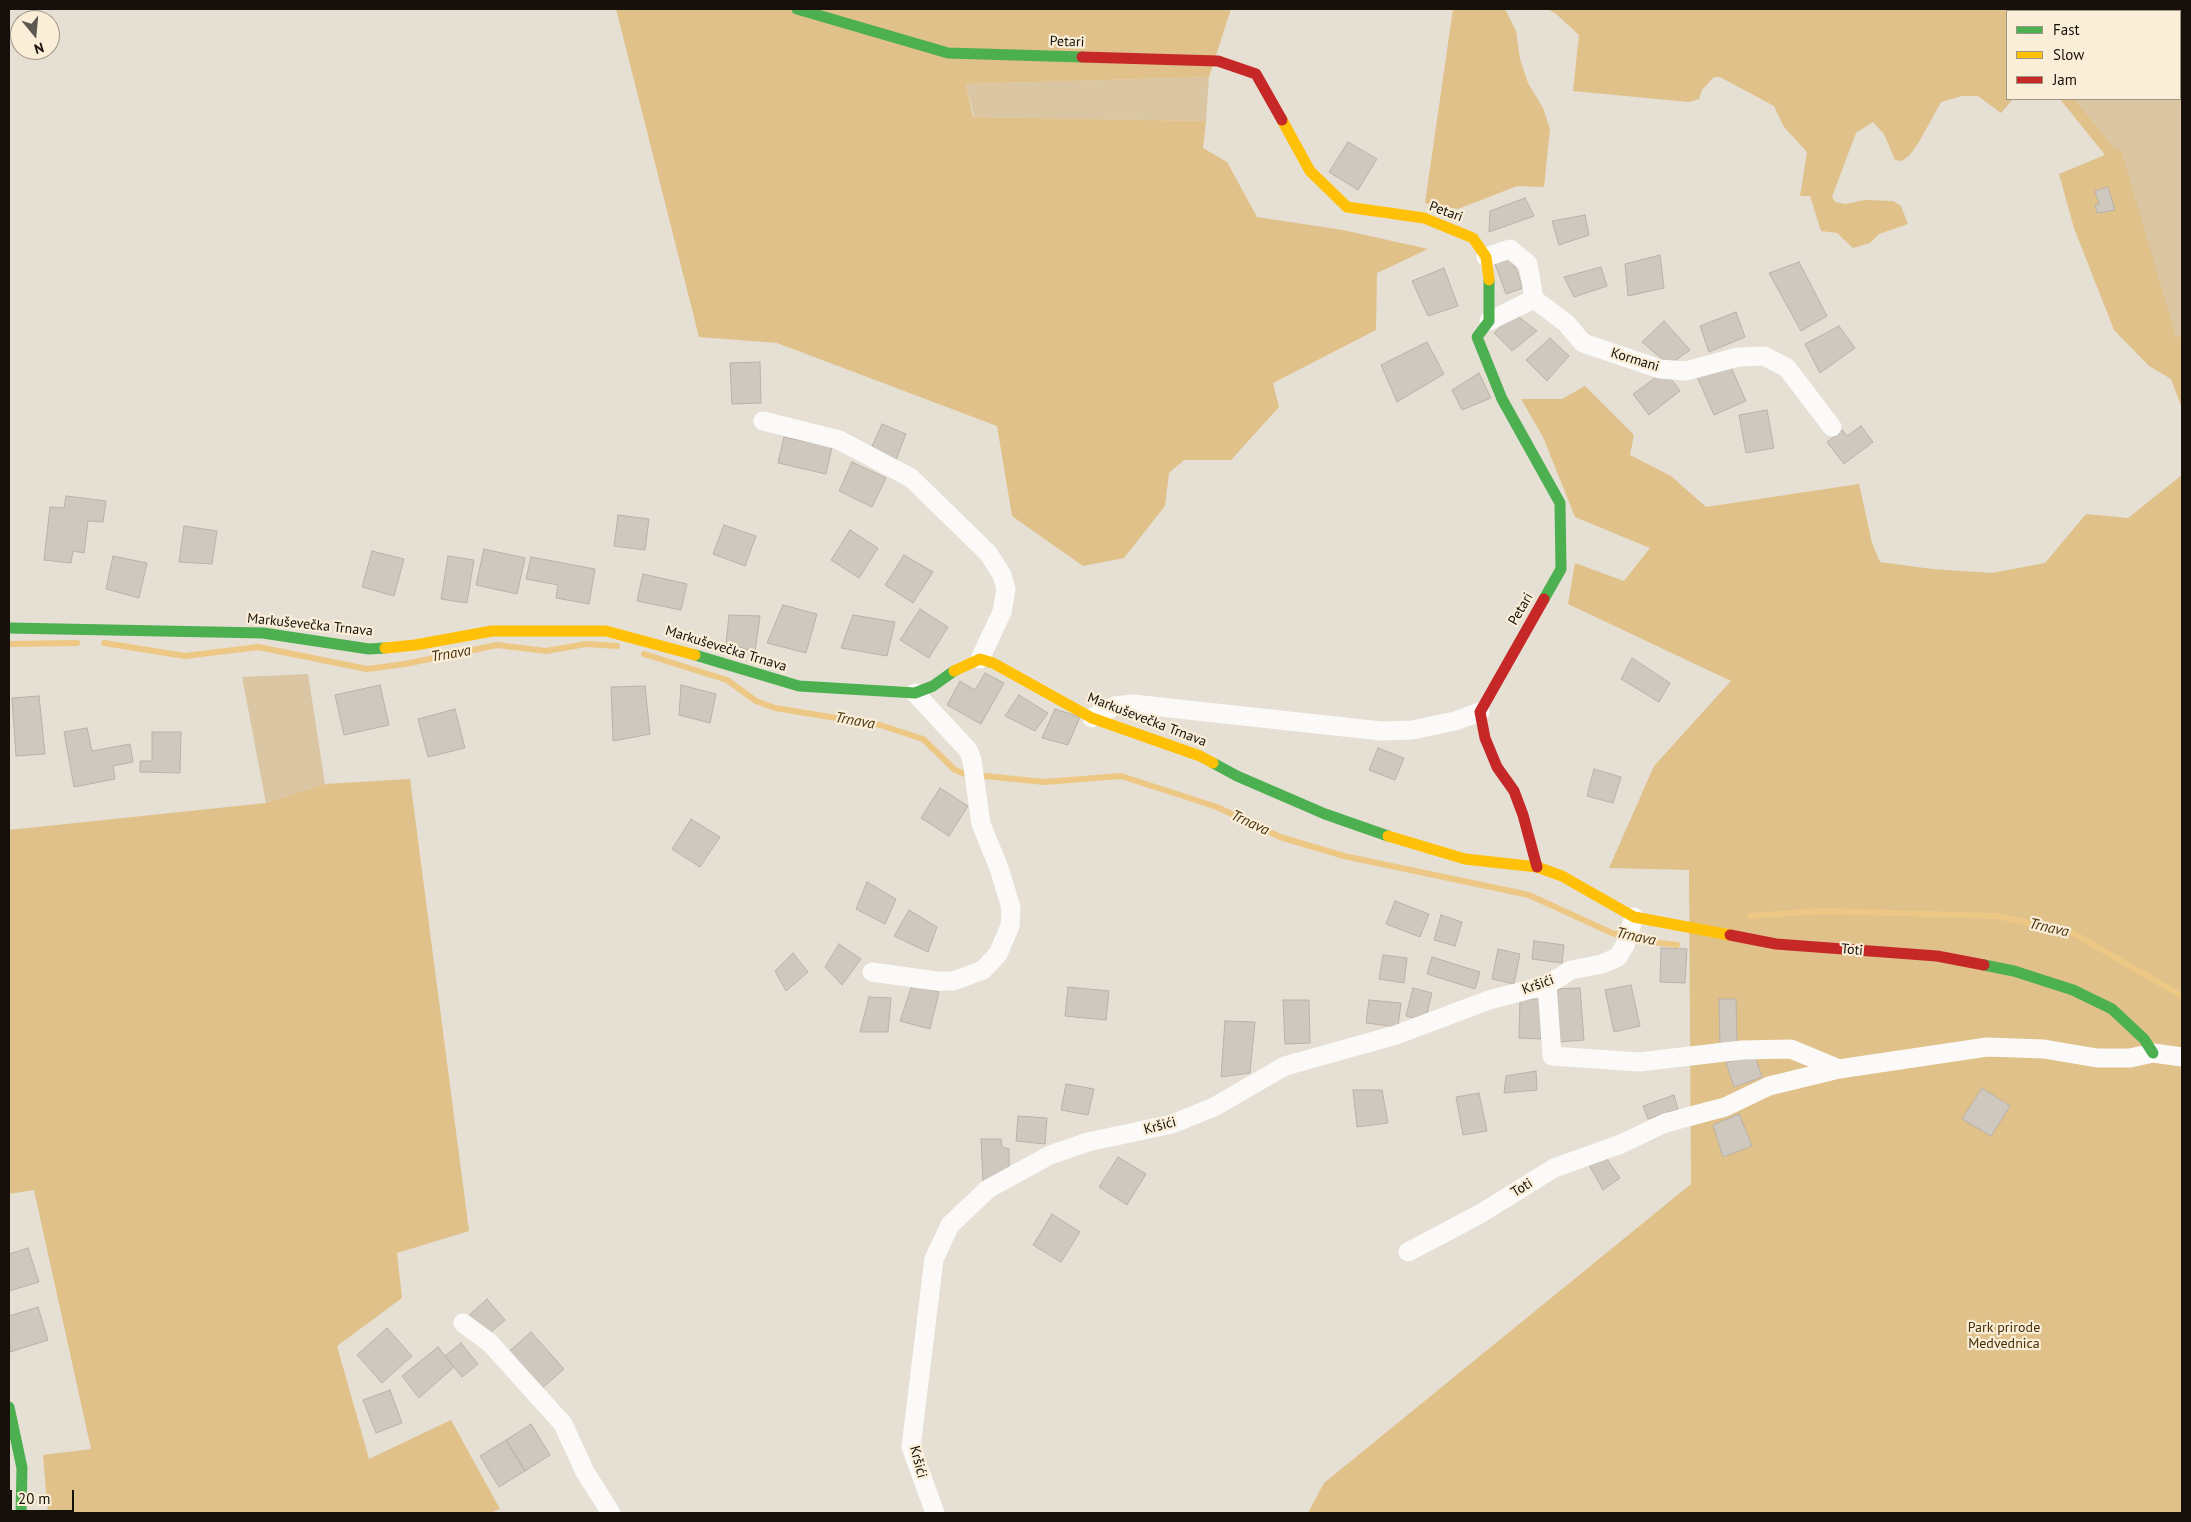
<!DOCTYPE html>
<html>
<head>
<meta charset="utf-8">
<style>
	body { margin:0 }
	#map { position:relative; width:2191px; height:1522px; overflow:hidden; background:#e6dfd3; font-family:"PT Sans",sans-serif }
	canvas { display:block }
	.frame { position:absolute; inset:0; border:10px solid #15110a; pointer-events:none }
	.legend { position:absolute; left:2006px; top:10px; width:175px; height:90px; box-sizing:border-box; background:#fbeed8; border:1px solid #9f9686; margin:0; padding:6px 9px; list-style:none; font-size:15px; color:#15110a }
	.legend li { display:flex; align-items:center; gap:10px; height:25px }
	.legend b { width:25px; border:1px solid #9f9686 }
	.north { position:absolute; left:10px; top:10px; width:50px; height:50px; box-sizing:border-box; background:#fbeed8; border:1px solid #9f9686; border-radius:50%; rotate:163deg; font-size:14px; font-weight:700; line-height:20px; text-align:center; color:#15110a }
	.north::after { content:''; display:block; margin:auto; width:18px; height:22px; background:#5e5950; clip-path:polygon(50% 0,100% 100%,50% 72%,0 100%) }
	.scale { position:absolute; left:10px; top:1490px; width:64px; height:22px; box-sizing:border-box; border:2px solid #15110a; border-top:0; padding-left:6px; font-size:15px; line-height:18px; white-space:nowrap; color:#15110a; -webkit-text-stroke:4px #fbeed8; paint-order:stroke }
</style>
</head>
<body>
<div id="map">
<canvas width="2191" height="1522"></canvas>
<div class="frame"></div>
<ul class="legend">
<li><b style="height:6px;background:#4caf50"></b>Fast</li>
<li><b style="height:6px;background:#ffc107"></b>Slow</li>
<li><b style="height:6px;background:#c62828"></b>Jam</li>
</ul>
<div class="north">N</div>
<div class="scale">20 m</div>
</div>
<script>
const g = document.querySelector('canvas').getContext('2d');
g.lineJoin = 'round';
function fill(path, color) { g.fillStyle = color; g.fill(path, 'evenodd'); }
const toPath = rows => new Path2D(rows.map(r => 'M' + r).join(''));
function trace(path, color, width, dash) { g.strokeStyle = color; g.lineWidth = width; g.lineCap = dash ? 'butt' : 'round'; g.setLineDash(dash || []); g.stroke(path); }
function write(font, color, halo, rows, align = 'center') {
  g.font = font + ' "PT Sans",sans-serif'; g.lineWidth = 4.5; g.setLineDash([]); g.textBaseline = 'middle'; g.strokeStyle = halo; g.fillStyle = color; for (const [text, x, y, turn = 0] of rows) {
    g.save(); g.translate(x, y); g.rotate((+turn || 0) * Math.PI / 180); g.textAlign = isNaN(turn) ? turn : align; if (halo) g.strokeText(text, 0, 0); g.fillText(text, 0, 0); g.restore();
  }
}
const green = toPath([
	[2074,9,2182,9,2182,336,2176,337,2114,148,2075,99,2180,99,2180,11,2074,11],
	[1209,77,1206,121,974,117,966,84],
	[308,674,325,784,266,803,242,677]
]);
const forest = toPath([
	[616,9,1231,9,1209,77,966,84,973,117,1206,121,1203,148,1227,162,1257,217,1343,230,1428,249,1377,273,1376,330,1273,383,1279,407,1231,460,1184,460,1169,473,1165,506,1124,558,1083,566,1012,516,997,426,777,343,699,337],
	[1453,9,1505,9,1516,31,1520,59,1528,83,1543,108,1550,129,1544,187,1517,186,1458,209,1425,203],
	[1547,9,2074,9,2074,11,2007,11,2007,99,2013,99,2001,113,1978,96,1962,96,1941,102,1919,142,1909,156,1901,161,1895,160,1884,134,1873,122,1856,133,1832,197,1835,202,1845,204,1865,200,1893,201,1901,206,1908,224,1879,234,1870,243,1853,248,1837,233,1821,231,1810,196,1800,196,1807,152,1784,127,1774,106,1720,77,1714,77,1702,90,1699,99,1689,102,1573,91,1579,35,1555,13],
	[2060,99,2075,99,2114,148,2121,150,2176,337,2182,336,2182,408,2171,379,2149,366,2114,330,2074,228,2059,174,2105,155],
	[1585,386,1634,435,1630,455,1671,476,1706,507,1859,484,1872,543,1880,562,1932,569,1992,573,2045,563,2086,514,2128,518,2182,475,2182,423,2182,1513,1308,1513,1324,1483,1691,1184,1689,870,1609,868,1654,766,1731,681,1568,604,1575,563,1624,581,1650,548,1575,517,1543,437,1521,399,1562,399],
	[410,779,469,1231,397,1253,402,1298,337,1346,369,1459,451,1420,500,1509,490,1513,48,1513,43,1455,91,1449,34,1190,9,1194,9,830,266,803,325,784]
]);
const stream = toPath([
	[104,643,185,656,258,647,367,669,405,664,497,645,546,651,586,644,617,646],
	[9,644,77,643],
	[644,654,727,680,756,701,775,708,880,725,923,739,955,770,965,774,1044,782,1121,776,1217,807,1280,837,1344,856,1529,895,1612,933,1644,941,1677,945],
	[1750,916,1822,911,1997,916,2073,933,2182,996]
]);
const building = toPath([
	[1348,142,1377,159,1358,190,1329,172,1348,142],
	[2108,187,2115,210,2097,213,2095,205,2099,204,2095,191,2108,187],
	[1525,198,1534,216,1489,232,1490,211,1525,198],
	[1585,215,1589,235,1559,245,1552,221,1585,215],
	[1511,255,1523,288,1506,294,1494,261,1511,255],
	[1660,255,1664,288,1628,296,1625,264,1660,255],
	[1799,262,1827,316,1801,331,1769,273,1799,262],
	[1601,267,1607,286,1574,297,1564,277,1601,267],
	[1444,268,1458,306,1428,316,1412,281,1444,268],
	[1736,312,1745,337,1709,352,1700,326,1736,312],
	[1515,314,1537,331,1512,351,1494,333,1515,314],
	[1664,321,1690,350,1669,365,1642,342,1664,321],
	[1839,326,1855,348,1820,373,1805,344,1839,326],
	[1550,338,1569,356,1547,381,1526,360,1550,338],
	[1427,342,1444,374,1397,402,1381,365,1427,342],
	[760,362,761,403,732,404,730,363,760,362],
	[1729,363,1746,401,1714,415,1697,377,1729,363],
	[1665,371,1680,391,1649,415,1633,394,1665,371],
	[1479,373,1491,398,1462,410,1452,390,1479,373],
	[1767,410,1774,448,1746,453,1739,415,1767,410],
	[882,424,906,434,895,462,870,451,882,424],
	[1861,426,1873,442,1844,464,1827,442,1842,430,1847,436,1861,426],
	[784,437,832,447,826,474,778,463,784,437],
	[852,462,886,478,872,507,839,491,852,462],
	[66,496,106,501,103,522,88,521,84,553,73,551,71,563,44,560,50,507,64,508,66,496],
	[618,515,649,519,645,550,614,546,618,515],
	[724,525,756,536,745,566,713,554,724,525],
	[184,526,217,531,212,564,179,562,184,526],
	[850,530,878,548,859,578,831,560,850,530],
	[484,549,525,558,517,594,476,585,484,549],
	[372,551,404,559,394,596,362,587,372,551],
	[904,555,933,572,913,603,885,585,904,555],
	[113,556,147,563,139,598,106,589,113,556],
	[448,556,474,560,467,603,441,599,448,556],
	[531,557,595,569,589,604,556,598,558,585,526,579,531,557],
	[643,574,687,584,681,610,637,601,643,574],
	[783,605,817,614,806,653,767,643,783,605],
	[920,609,948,627,929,658,900,640,920,609],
	[729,615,760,616,755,652,726,643,729,615],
	[853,615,895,622,887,656,841,648,853,615],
	[1632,658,1670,683,1659,702,1621,679,1632,658],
	[985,673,1004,683,981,724,947,705,960,681,975,690,985,673],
	[380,685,389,725,344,735,335,695,380,685],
	[681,685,716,694,710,723,679,715,681,685],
	[645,686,650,734,613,741,611,687,645,686],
	[1019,695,1048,713,1035,731,1005,716,1019,695],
	[39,696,45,754,16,756,12,698,39,696],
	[455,709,465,748,428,757,418,719,455,709],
	[1055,709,1080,717,1068,745,1042,738,1055,709],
	[87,728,92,751,130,744,133,762,113,766,115,779,74,787,64,732,87,728],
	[152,732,181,732,180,773,140,772,140,761,152,761,152,732],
	[1378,748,1404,758,1395,780,1369,770,1378,748],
	[1594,769,1621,777,1613,803,1587,796,1594,769],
	[940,788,968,806,949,836,921,818,940,788],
	[691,819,720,837,700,867,672,849,691,819],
	[867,882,896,899,885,924,856,909,867,882],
	[1395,901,1429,914,1420,937,1386,924,1395,901],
	[909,910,937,927,928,952,894,936,909,910],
	[1441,915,1462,922,1455,946,1434,940,1441,915],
	[1534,941,1564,945,1562,963,1532,959,1534,941],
	[839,944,861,959,842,985,825,967,839,944],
	[1661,948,1687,949,1685,983,1660,982,1661,948],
	[1498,949,1520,954,1514,984,1492,979,1498,949],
	[793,953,808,972,786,991,775,971,793,953],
	[1383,955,1407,958,1404,983,1379,979,1383,955],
	[1432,957,1480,972,1475,989,1427,974,1432,957],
	[912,985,939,992,930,1029,900,1021,912,985],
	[1631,985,1640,1026,1614,1032,1605,990,1631,985],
	[1068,987,1109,991,1106,1020,1065,1016,1068,987],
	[1413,988,1432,993,1425,1021,1406,1016,1413,988],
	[1580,988,1584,1040,1559,1042,1555,989,1580,988],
	[869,997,891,998,888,1032,860,1032,869,997],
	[1520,999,1542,999,1541,1039,1519,1038,1520,999],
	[1719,999,1736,999,1737,1045,1720,1045,1719,999],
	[1283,1000,1309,1000,1310,1043,1285,1044,1283,1000],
	[1369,1000,1401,1003,1398,1027,1366,1023,1369,1000],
	[1225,1021,1255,1022,1250,1073,1221,1077,1225,1021],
	[1754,1053,1762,1077,1734,1087,1726,1063,1754,1053],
	[1536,1071,1537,1090,1504,1093,1506,1076,1536,1071],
	[1066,1084,1094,1089,1088,1115,1061,1110,1066,1084],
	[1982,1088,2010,1106,1991,1136,1962,1119,1982,1088],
	[1353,1090,1382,1090,1388,1123,1357,1127,1353,1090],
	[1479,1093,1487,1131,1463,1135,1456,1097,1479,1093],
	[1674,1095,1678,1109,1648,1119,1643,1106,1674,1095],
	[1739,1114,1752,1146,1723,1157,1713,1125,1739,1114],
	[1018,1116,1047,1118,1045,1144,1016,1141,1018,1116],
	[981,1139,1001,1139,1002,1147,1009,1149,1009,1170,983,1182,981,1139],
	[1605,1156,1620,1178,1603,1190,1589,1165,1605,1156],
	[1118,1157,1146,1174,1127,1205,1099,1187,1118,1157],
	[1052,1214,1080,1232,1061,1262,1033,1245,1052,1214],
	[28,1248,39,1282,9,1291,9,1254,28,1248],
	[487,1299,505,1320,485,1337,467,1317,487,1299],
	[38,1307,48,1340,10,1352,9,1316,38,1307],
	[387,1328,412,1356,382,1383,357,1355,387,1328],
	[531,1332,564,1369,539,1391,506,1354,531,1332],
	[461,1343,478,1364,462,1377,445,1356,461,1343],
	[438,1347,454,1367,419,1398,402,1376,438,1347],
	[390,1390,402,1423,376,1433,363,1400,390,1390],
	[531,1424,550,1455,525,1471,506,1440,531,1424],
	[506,1440,525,1471,499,1487,480,1456,506,1440]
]);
const street = toPath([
	[1486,257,1510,249,1528,264,1534,299],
	[1489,321,1534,299,1566,323,1583,343,1660,369,1686,371,1738,357,1764,356,1787,368,1832,427],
	[763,421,839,440,911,478,988,553,1002,575,1006,589,1002,612,980,659],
	[1092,718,1115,706,1133,704,1381,731,1412,730,1455,721,1480,712],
	[872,972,936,981,953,981,967,976,983,970,998,954,1010,926,1011,908,999,868,981,824,972,760,968,750,915,693],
	[1547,985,1552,1056,1639,1062,1742,1050,1791,1049,1839,1069,1987,1047,2044,1049,2097,1058,2130,1058,2153,1053,2182,1057],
	[1408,1252,1480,1214,1554,1168,1621,1144,1665,1123,1725,1107,1769,1086,1839,1069],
	[463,1323,490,1343,563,1424,585,1472,611,1513],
	[935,1513,911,1447,934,1259,950,1225,988,1189,1050,1155,1088,1142,1172,1124,1214,1107,1285,1066,1396,1035,1489,1000,1547,985,1571,970,1602,964,1618,957,1625,945,1634,917]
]);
const fast = toPath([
	[797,9,948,53,1082,57],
	[1489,280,1489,321,1477,337,1502,399,1560,503,1561,569,1544,599],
	[9,628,263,633,369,649,385,648],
	[695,655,799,686,915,693,933,686,954,671],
	[1213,763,1237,776,1325,814,1388,836],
	[1984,965,2014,971,2073,990,2112,1009,2144,1039,2153,1053],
	[9,1407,22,1468,21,1513]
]);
const slow = toPath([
	[1282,120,1310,171,1347,207,1424,218,1473,238,1486,257,1489,280],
	[385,648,415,645,492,631,606,631,695,655],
	[954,671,980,659,993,663,1092,718,1200,756,1213,763],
	[1388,836,1465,859,1537,867,1562,876,1634,917,1730,935]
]);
const jam = toPath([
	[1082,57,1218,61,1256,74,1282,120],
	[1537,867,1523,815,1514,791,1497,767,1485,738,1480,712,1544,599],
	[1730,935,1776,944,1937,956,1984,965]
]);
const streetNames = [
	["Petari",1067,42,2],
	["Petari",1446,212,20],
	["Kormani",1635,360,17],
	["Petari",1521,609,-60],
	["Markuševečka Trnava",310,625,6],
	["Markuševečka Trnava",726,649,17],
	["Markuševečka Trnava",1147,720,21],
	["Toti",1852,950,5],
	["Kršići",1538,985,-20],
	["Kršići",1160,1126,-15],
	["Toti",1522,1188,-32],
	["Kršići",918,1462,75]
];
const parkNames = [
	["Park prirode",2004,1328],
	["Medvednica",2004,1344]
];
const waterNames = [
	["Trnava",451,654,-10],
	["Trnava",855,721,10],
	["Trnava",1250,823,25],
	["Trnava",2049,928,13],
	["Trnava",1636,937,12]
];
fill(green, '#dac6a3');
fill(forest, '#dfc189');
trace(stream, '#edc885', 6);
fill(building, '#cec8be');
trace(building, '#b8b2a9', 1);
trace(street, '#fbfaf8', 19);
trace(fast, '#4caf50', 11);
trace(slow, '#ffc107', 11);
trace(jam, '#c62828', 11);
write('14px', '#15110a', '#fbeed8', streetNames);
write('14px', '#443007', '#fbeed8', parkNames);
write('italic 15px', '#48340c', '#fbeed8', waterNames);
</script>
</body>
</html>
